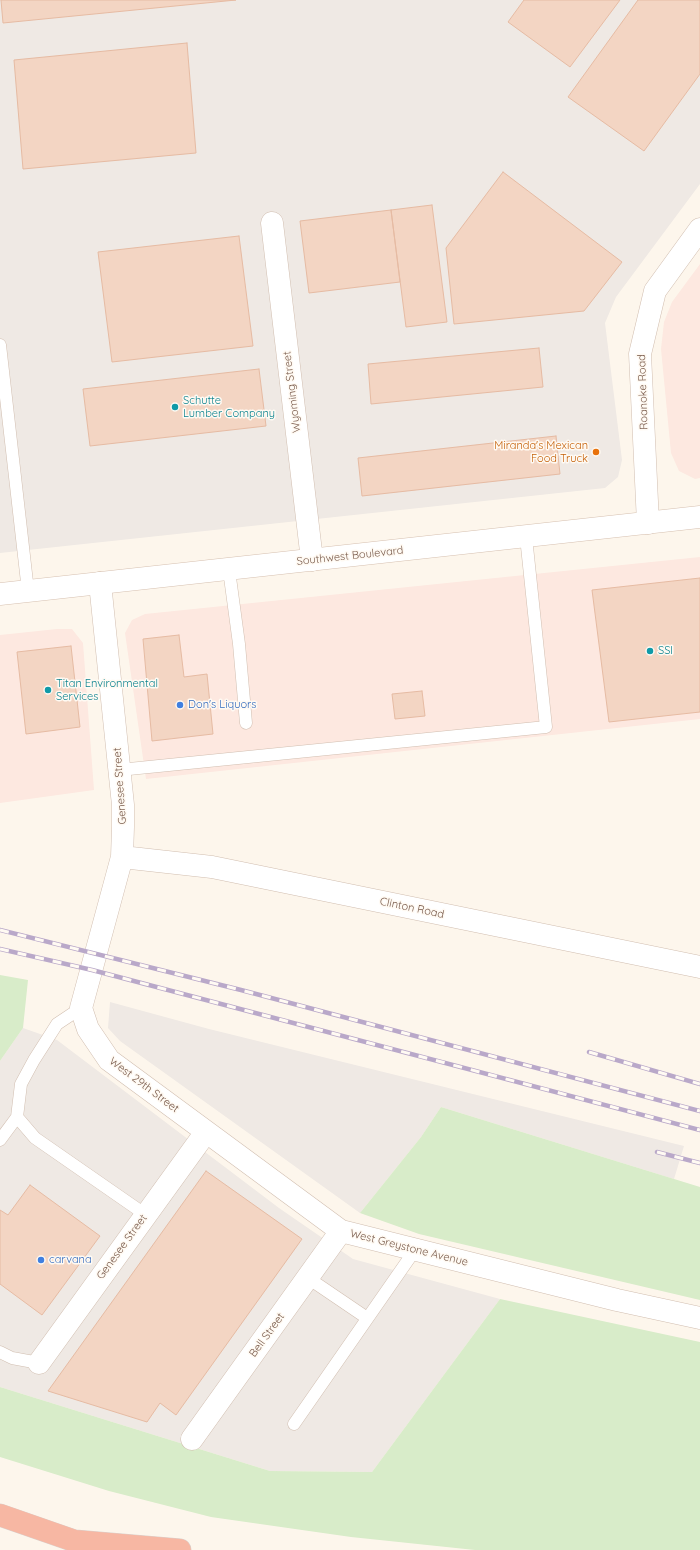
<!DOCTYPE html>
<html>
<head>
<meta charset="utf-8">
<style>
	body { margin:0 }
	canvas { display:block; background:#fdf6ec }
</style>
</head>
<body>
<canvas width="700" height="1550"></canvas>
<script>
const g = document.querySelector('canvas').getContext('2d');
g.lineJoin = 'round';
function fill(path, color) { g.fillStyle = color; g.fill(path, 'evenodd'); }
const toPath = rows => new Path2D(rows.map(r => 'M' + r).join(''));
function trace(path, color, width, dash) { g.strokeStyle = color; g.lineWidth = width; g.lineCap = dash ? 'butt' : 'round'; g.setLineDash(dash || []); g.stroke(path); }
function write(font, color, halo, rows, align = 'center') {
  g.font = font + ' Quicksand,sans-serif'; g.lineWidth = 3; g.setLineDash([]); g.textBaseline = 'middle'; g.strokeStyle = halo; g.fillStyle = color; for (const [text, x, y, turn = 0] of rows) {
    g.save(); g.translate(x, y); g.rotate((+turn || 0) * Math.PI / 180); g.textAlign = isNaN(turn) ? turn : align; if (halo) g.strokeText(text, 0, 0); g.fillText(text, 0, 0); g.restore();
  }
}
const commercial = toPath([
	[700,264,700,478,695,479,679,471,671,453,661,349,664,322,672,302],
	[700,557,700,719,146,779,125,633,132,620,145,614],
	[57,629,72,629,83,643,94,790,0,803,0,635]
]);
const industrial = toPath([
	[0,0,700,0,700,184,616,297,605,323,622,460,618,477,605,488,0,553],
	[110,1002,209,1029,684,1146,674,1179,441,1107,421,1137,360,1213,120,1041,108,1028],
	[23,1028,57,1040,279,1208,353,1259,500,1299,372,1472,270,1471,0,1387,0,1061]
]);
const green = toPath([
	[0,975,28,980,23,1028,0,1061],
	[441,1107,700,1187,700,1300,419,1234,360,1213,421,1137],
	[500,1299,700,1342,700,1550,475,1550,351,1537,211,1517,109,1491,0,1457,0,1387,270,1471,372,1472]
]);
const building = toPath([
	[1,0,236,0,3,23,1,0],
	[524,0,620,0,570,67,508,22,524,0],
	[638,0,700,0,700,74,644,151,568,97,638,0],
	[187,43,196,153,23,169,14,60,187,43],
	[503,172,622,262,584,311,454,324,446,248,503,172],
	[432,205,447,322,406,327,391,210,432,205],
	[391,210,400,282,309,293,300,221,391,210],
	[239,236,253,346,112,362,98,252,239,236],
	[539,348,543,387,371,404,368,364,539,348],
	[259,369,266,426,90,446,83,389,259,369],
	[556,436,560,474,362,496,358,458,556,436],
	[700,578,700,712,609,722,592,590,700,578],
	[179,635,184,677,207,674,213,734,152,741,143,639,179,635],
	[71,646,80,727,26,734,17,652,71,646],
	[422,691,425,716,395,719,392,694,422,691],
	[206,1171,302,1239,176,1415,160,1403,147,1422,48,1391,206,1171],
	[30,1185,100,1236,42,1315,0,1284,0,1210,8,1215,30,1185]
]);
const service = toPath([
	[0,345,28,591],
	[229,570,239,644,246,723],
	[119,770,546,727,526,537],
	[81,1008,57,1024,34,1060,21,1084,17,1117,35,1138,146,1215],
	[0,1140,17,1117],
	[308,1278,367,1318],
	[0,1352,12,1358,39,1363],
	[294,1424,415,1250]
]);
const minor = toPath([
	[272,223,312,560],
	[648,523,640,354,655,291,700,229],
	[100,583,123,805,123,827,122,857,81,1008,88,1029,109,1060,341,1231,617,1300,700,1318],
	[122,857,212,867,700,967],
	[39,1363,206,1132],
	[192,1439,341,1231]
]);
const secondary = toPath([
	[0,594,700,517]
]);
const motorway = toPath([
	[0,1515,89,1546],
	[75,1541,180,1550]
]);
const rail = toPath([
	[0,930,241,990,700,1111],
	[0,949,92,970,700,1130],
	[589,1052,700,1084],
	[657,1152,700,1163]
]);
const markers = [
	[175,407,4,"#0f9aa8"],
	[596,452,4,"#e8710a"],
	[650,651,4,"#0f9aa8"],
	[48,690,4,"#0f9aa8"],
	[180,705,4,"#3f7fe0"],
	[41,1260,4,"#3f7fe0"]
];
const streetNames = [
	["Wyoming Street",292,392,-97],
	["Roanoke Road",643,392,-92],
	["Southwest Boulevard",350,556,-6],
	["Genesee Street",120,786,-94],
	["Clinton Road",412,908,12],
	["West 29th Street",144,1085,37],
	["Genesee Street",122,1247,-54],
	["West Greystone Avenue",409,1248,14],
	["Bell Street",267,1335,-54]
];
const cultureNames = [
	["Schutte",183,401],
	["Lumber Company",183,414],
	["SSI",658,651],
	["Titan Environmental",56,684],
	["Services",56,697]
];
const foodNames = [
	["Miranda's Mexican",588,446],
	["Food Truck",588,459]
];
const shopNames = [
	["Don's Liquors",188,705],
	["carvana",49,1260]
];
fill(commercial, '#fde8e0');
fill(industrial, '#efe9e4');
fill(green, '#d8ecc9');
fill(building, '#f3d5c3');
trace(building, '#e6bba3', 1);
trace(service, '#d1beb0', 13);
trace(minor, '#d1beb0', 23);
trace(secondary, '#d6c0b0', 23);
trace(motorway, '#dad1cd', 23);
trace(service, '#fff', 12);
trace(minor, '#fff', 22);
trace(secondary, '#fff', 22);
trace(motorway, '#f7b7a3', 22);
trace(rail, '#b9a8c9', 4.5);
trace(rail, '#fffaf3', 3, [9]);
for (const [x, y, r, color] of markers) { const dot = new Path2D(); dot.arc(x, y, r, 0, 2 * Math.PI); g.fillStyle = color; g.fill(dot); trace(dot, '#fffaf3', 1.5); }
write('11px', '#7a5c4d', '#fffaf3', streetNames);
write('11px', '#0d838f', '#fffaf3', cultureNames, 'left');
write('11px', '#c56008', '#fffaf3', foodNames, 'right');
write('11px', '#366cbe', '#fffaf3', shopNames, 'left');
</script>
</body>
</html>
